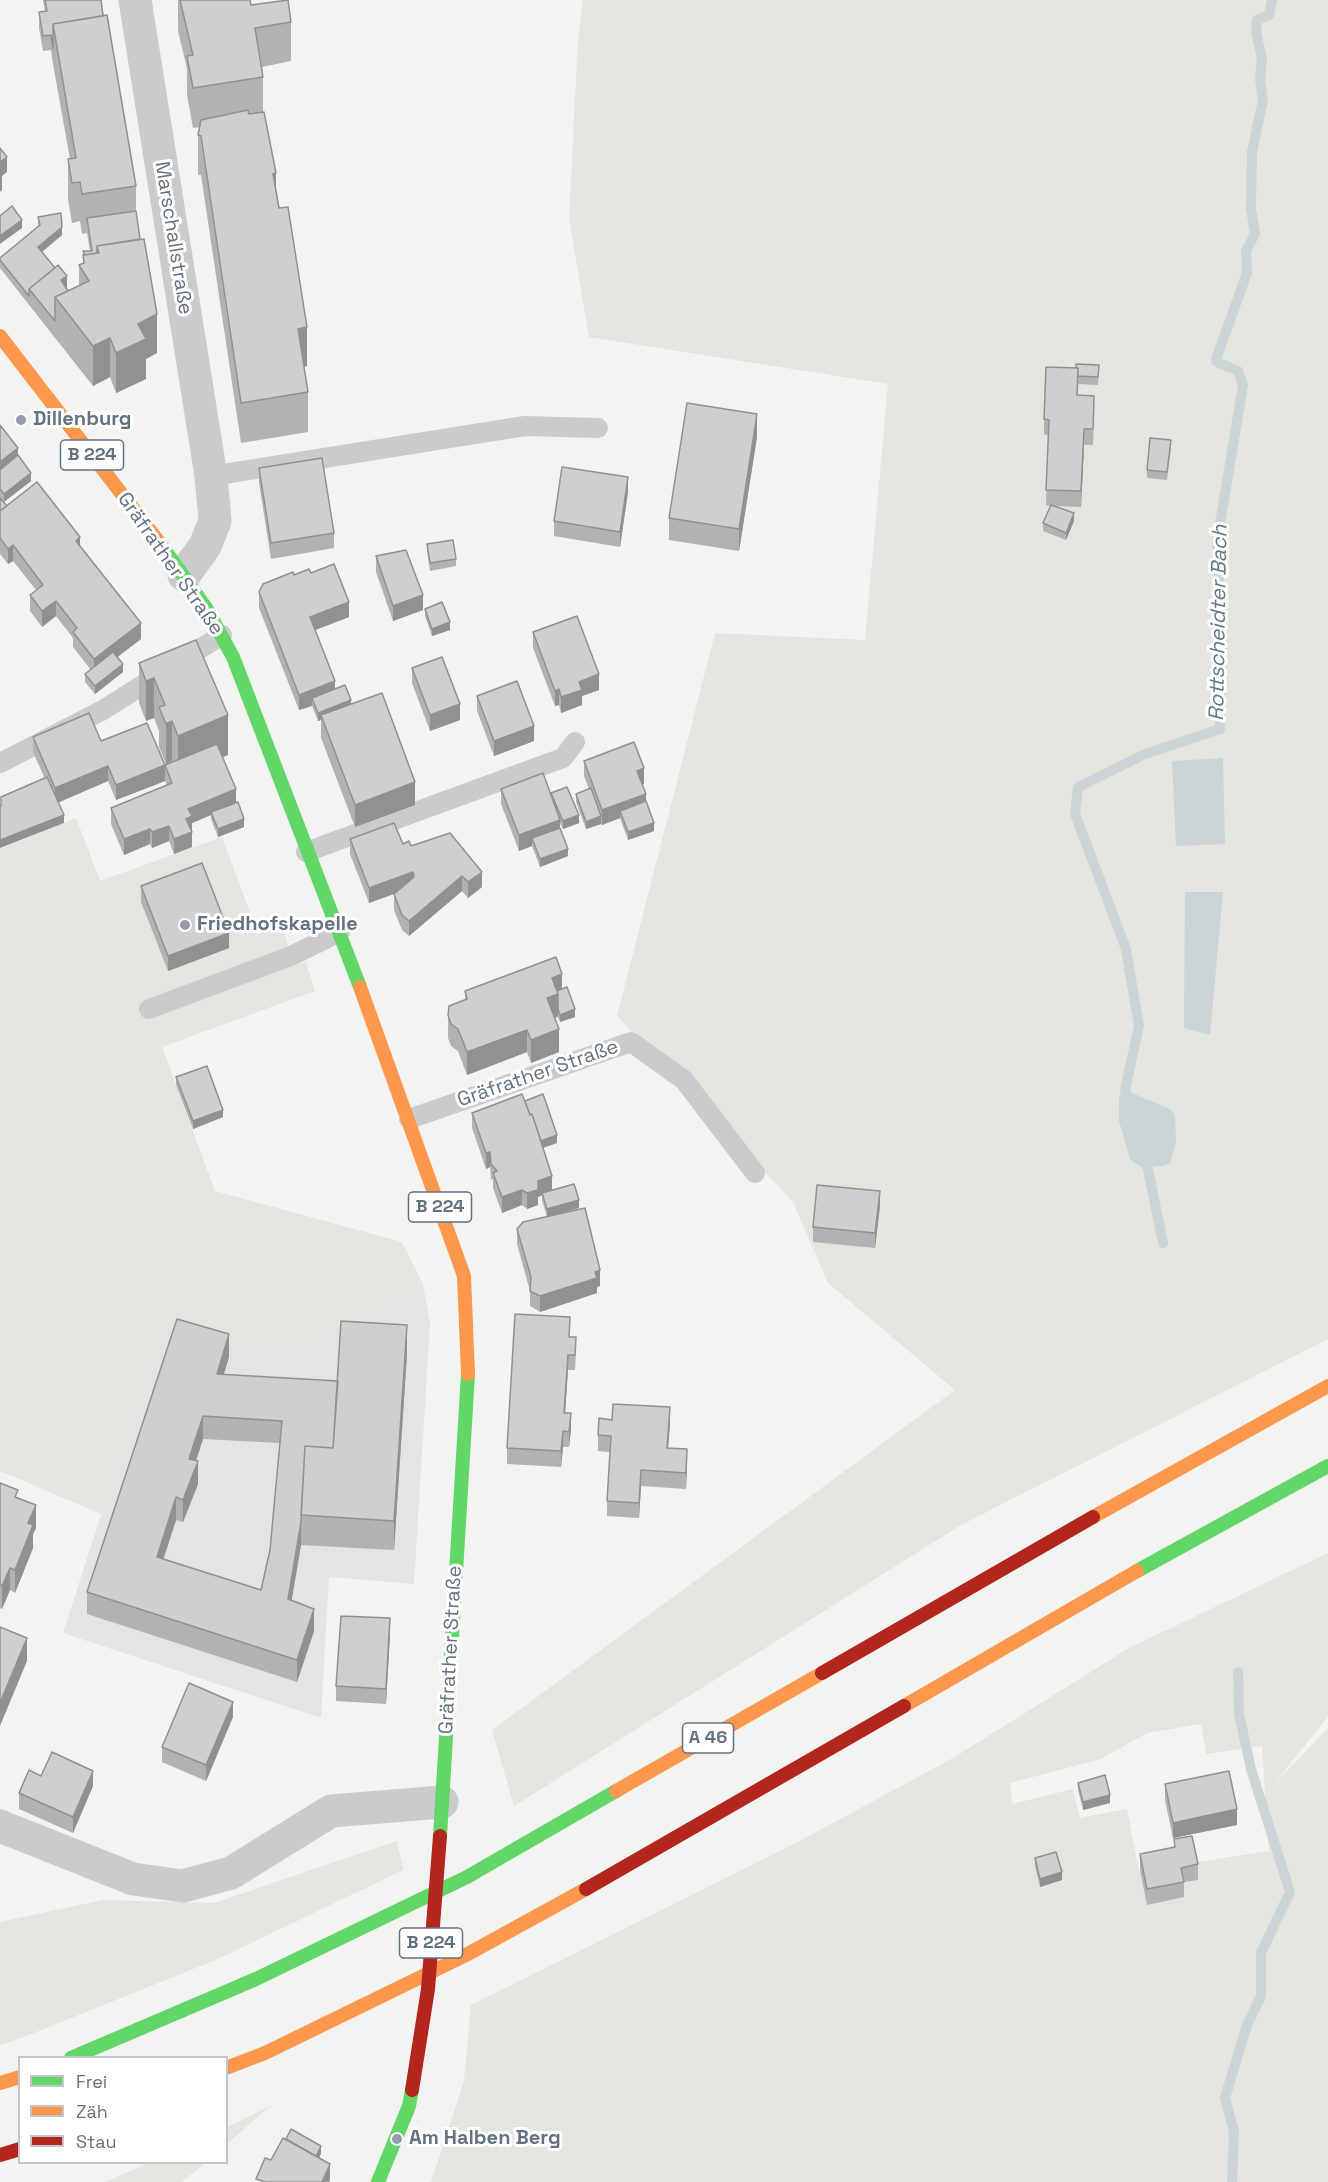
<!DOCTYPE html>
<html>
<head>
<meta charset="utf-8">
<style>
	body { margin:0 }
	#map { position:relative; width:1328px; height:2182px; overflow:hidden; background:#f3f3f1; font-family:"Space Grotesk",sans-serif }
	canvas { display:block }
	.legend { position:absolute; left:18px; top:2056px; width:210px; height:108px; box-sizing:border-box; background:#fff; border:2px solid #c1c6cd; margin:0; padding:8px 10px; list-style:none; font-size:18px; color:#637181 }
	.legend li { display:flex; align-items:center; gap:12px; height:30px }
	.legend b { width:30px; border:2px solid #c1c6cd }
</style>
</head>
<body>
<div id="map">
<canvas width="1328" height="2182"></canvas>
<ul class="legend">
<li><b style="height:8px;background:#63d668"></b>Frei</li>
<li><b style="height:8px;background:#ff974d"></b>Zäh</li>
<li><b style="height:8px;background:#b3261e"></b>Stau</li>
</ul>
</div>
<script>
const g = document.querySelector('canvas').getContext('2d');
g.lineJoin = 'round';
function fill(path, color) { g.fillStyle = color; g.fill(path, 'evenodd'); }
const toPath = rows => new Path2D(rows.map(r => 'M' + r).join(''));
function trace(path, color, width, dash) { g.strokeStyle = color; g.lineWidth = width; g.lineCap = dash ? 'butt' : 'round'; g.setLineDash(dash || []); g.stroke(path); }
function write(font, color, halo, rows, align = 'center') {
  g.font = font + ' "Space Grotesk",sans-serif'; g.lineWidth = 6; g.setLineDash([]); g.textBaseline = 'middle'; g.strokeStyle = halo; g.fillStyle = color; for (const [text, x, y, turn = 0] of rows) {
    g.save(); g.translate(x, y); g.rotate((+turn || 0) * Math.PI / 180); g.textAlign = isNaN(turn) ? turn : align; if (halo) g.strokeText(text, 0, 0); g.fillText(text, 0, 0); g.restore();
  }
}
const built = toPath([
	[423,1284,430,1324,414,1584,329,1577,321,1718,63,1633,165,1316,285,1353]
]);
const green = toPath([
	[583,0,1328,0,1328,1339,961,1525,514,1806,492,1730,955,1390,828,1283,793,1202,617,1016,715,633,865,640,888,384,589,337,569,219,578,39],
	[76,818,100,881,222,837,258,934,281,924,295,965,306,962,315,991,162,1047,215,1191,402,1242,423,1284,285,1353,165,1317,101,1514,0,1471,0,849],
	[1328,1553,1328,1717,1273,1785,1328,1728,1328,2182,431,2182,464,2081,471,2005,796,1843,953,1758,1129,1648],
	[1201,1724,1206,1754,1262,1746,1269,1851,1139,1871,1127,1809,1080,1818,1073,1789,1012,1804,1010,1783,1101,1759,1147,1733],
	[397,1841,403,1870,218,1959,29,2035,0,2045,0,1922,103,1900,214,1903],
	[270,2106,227,2144,227,2127],
	[148,2163,148,2162,205,2163,182,2182,106,2182]
]);
const water = toPath([
	[1223,758,1225,844,1176,846,1172,761],
	[1185,892,1223,892,1210,1035,1184,1028],
	[1125,1090,1170,1109,1175,1115,1176,1143,1170,1163,1163,1166,1141,1167,1130,1159,1119,1121,1119,1097]
]);
const stream = toPath([
	[1129,1103,1125,1090,1139,1026,1126,949,1075,814,1078,787,1145,754,1220,729,1222,645,1217,542,1243,385,1238,371,1217,362,1216,359,1247,273,1246,251,1255,234,1251,208,1252,152,1263,100,1260,79,1262,59,1256,32,1257,20,1269,15,1272,0],
	[1145,1155,1163,1243],
	[1232,2182,1234,2131,1225,2098,1247,2025,1261,1996,1261,1953,1290,1892,1251,1769,1239,1714,1238,1672]
]);
const lane = toPath([
	[211,476,525,426,598,428],
	[0,763,103,710,222,635],
	[306,852,563,758,575,742],
	[149,1009,291,956,340,932],
	[409,1119,631,1042,684,1080,755,1173]
]);
const street = toPath([
	[135,0,211,476,215,521,205,546,184,575],
	[0,1826,133,1879,183,1886,231,1873,331,1811,442,1802]
]);
const fast = toPath([
	[162,546,206,608,233,657,360,987],
	[1137,1571,1328,1466],
	[440,1836,468,1374],
	[71,2058,256,1979,467,1877,616,1791],
	[378,2182,409,2106,412,2090]
]);
const slow = toPath([
	[0,336,162,546],
	[360,987,464,1276,468,1374],
	[1093,1517,1328,1386],
	[904,1706,1137,1571],
	[616,1791,822,1673],
	[226,2068,265,2053,466,1955,586,1889],
	[0,2083,20,2077]
]);
const jam = toPath([
	[822,1673,1093,1517],
	[586,1889,904,1706],
	[412,2090,428,1989,440,1836],
	[0,2155,20,2149]
]);
const wall = toPath([
	[43,0,101,0,136,186,136,211,157,353,146,359,146,379,116,393,110,377,93,386,0,268,0,258,38,226,38,217,62,235,42,252,68,291,79,285,79,265,83,263,83,251,90,251,87,233,82,234,80,221,72,223,68,199,68,159,70,159,53,64,51,50,43,51,39,28,39,12,45,11],
	[178,0,250,0,251,5,291,22,291,61,262,67,263,77,263,112,276,190,307,366,304,367,308,392,308,432,241,443,201,175,198,175,198,135,200,127,193,128,187,95,187,69,178,31],
	[1099,365,1098,385,1078,384,1077,395,1094,411,1093,445,1084,445,1081,507,1054,506,1074,521,1066,540,1043,531,1043,523,1050,506,1046,505,1048,435,1044,434,1044,419,1076,368],
	[0,425,18,455,31,481,4,502,0,497],
	[757,437,739,551,669,540,669,518],
	[1171,448,1167,480,1147,478,1147,470],
	[259,468,334,533,334,548,271,559,259,483],
	[628,492,620,547,554,536,554,521],
	[0,498,7,506,80,546,141,639,117,657,123,672,95,694,85,682,85,674,91,670,73,647,73,638,56,616,42,627,30,611,30,595,36,590,13,561,8,564,0,554],
	[427,544,456,559,456,566,430,571,427,551],
	[376,556,423,610,393,621,376,572],
	[311,573,349,617,315,630,335,689,351,704,415,805,355,827,321,738,321,720,318,721,312,706,299,710,259,608,259,592,294,575],
	[425,609,450,630,432,636,425,616],
	[533,632,599,690,582,696,582,705,561,713,559,705,555,706,533,648],
	[139,663,228,755,223,757,244,827,218,837,211,819,211,815,192,823,192,847,174,854,169,841,152,848,150,844,124,855,111,824,111,808,167,785,165,781,116,800,108,781,58,802,64,823,1,806,1,797,45,779,33,752,33,737,101,741,165,765,173,762,172,761,166,764,159,747,159,731,154,718,146,721,139,703],
	[412,668,460,720,430,731,412,683],
	[477,696,534,741,494,756,477,711],
	[584,761,644,784,642,784,646,801,654,831,628,840,620,818,602,825,601,824,586,829,576,802,576,794,589,789,584,776],
	[501,789,551,795,551,793,579,823,563,829,560,823,560,828,568,856,540,867,532,846,519,851,501,804],
	[350,839,403,844,411,846,482,887,468,898,462,891,409,936,402,930,394,910,394,894,369,903,350,854],
	[141,886,229,948,168,971,141,902],
	[562,989,575,1017,560,1022,558,1017,555,1018,559,1052,531,1063,527,1052,467,1075,458,1051,451,1046,448,1038,448,1015,465,999,465,991],
	[176,1077,223,1117,193,1129,176,1085],
	[525,1101,557,1143,543,1148,552,1190,579,1208,552,1215,600,1286,597,1287,597,1293,540,1312,530,1306,530,1291,517,1244,517,1229,547,1217,542,1200,542,1195,538,1197,538,1205,527,1209,522,1205,502,1213,493,1188,493,1180,491,1179,490,1167,486,1169,472,1128,472,1113],
	[880,1206,875,1248,813,1242,813,1227],
	[570,1337,576,1353,575,1370,568,1370,565,1413,571,1429,569,1447,563,1447,561,1467,507,1464,507,1448],
	[407,1354,394,1550,301,1545,291,1601,314,1631,297,1682,87,1614,87,1592,229,1357,223,1375,338,1381],
	[203,1439,280,1443,270,1550,261,1590,163,1559,176,1520,183,1522,198,1484,196,1461],
	[670,1423,668,1448,687,1465,686,1489,641,1486,639,1518,607,1516,607,1501,610,1452,598,1451,598,1435],
	[0,1483,18,1498,36,1528,33,1534,33,1548,15,1593,10,1590,2,1609,0,1608],
	[390,1634,386,1704,336,1701,336,1686],
	[233,1717,206,1781,162,1762,162,1747],
	[1078,1783,1110,1803,1083,1810,1078,1790],
	[1165,1784,1237,1825,1173,1838,1165,1800],
	[93,1786,73,1833,19,1809,19,1793],
	[1174,1839,1198,1864,1198,1880,1184,1882,1184,1897,1147,1905,1140,1870,1140,1854,1174,1847],
	[1035,1858,1062,1880,1040,1887,1035,1866]
]);
const shadedWall = toPath([
	[7,157,7,172,2,176,2,190,0,192,0,162],
	[276,173,276,213,273,174],
	[22,220,22,228,0,244,0,236],
	[62,227,62,235,38,255,38,247],
	[67,276,67,291,61,280],
	[157,314,157,353,146,359,146,379,116,393,116,353,138,324],
	[307,327,307,366,298,368,298,329],
	[110,338,110,377,93,386,93,346],
	[757,414,757,437,739,551,739,529],
	[1084,429,1084,445,1081,507,1081,491],
	[18,448,18,463,0,477,0,462],
	[31,473,31,481,4,502,4,494],
	[628,477,628,492,620,547,620,532],
	[1074,513,1074,521,1066,540,1066,533],
	[80,537,80,552,76,541],
	[13,545,13,561,8,564,8,549],
	[423,595,423,610,393,621,393,606],
	[56,601,56,616,42,627,42,611],
	[349,602,349,617,310,632,310,617],
	[450,622,450,630,432,636,432,629],
	[141,623,141,639,94,675,94,659],
	[123,664,123,672,95,694,95,686],
	[599,674,599,690,582,696,582,705,561,713,561,697,579,682],
	[154,678,154,718,146,721,146,681],
	[335,681,335,696,312,698,312,706,299,710,299,695],
	[559,689,559,705,555,706,555,691],
	[351,700,351,708,321,715,321,720,318,721,318,713],
	[460,704,460,720,430,731,430,715],
	[228,715,228,755,178,775,178,736],
	[172,721,172,761,166,764,166,724],
	[534,726,534,741,494,756,494,741],
	[165,765,165,781,116,800,116,785],
	[108,766,108,781,55,804,55,788],
	[644,768,644,784,637,786,637,771],
	[415,782,415,805,355,827,355,805],
	[236,789,236,804,211,812,211,815,192,823,192,847,174,854,174,839,186,819,188,809],
	[646,794,646,809,620,811,620,818,602,825,602,810],
	[64,815,64,823,0,848,0,840],
	[579,815,579,823,563,829,563,821],
	[601,816,601,824,586,829,586,822],
	[244,819,244,827,218,837,218,829],
	[560,820,560,836,532,838,532,846,519,851,519,835],
	[654,823,654,831,628,840,628,832],
	[169,826,169,841,152,848,152,832],
	[150,829,150,844,124,855,124,839],
	[568,849,568,856,540,867,540,859],
	[413,872,413,887,369,903,369,888],
	[482,872,482,887,468,898,468,882],
	[462,876,462,891,409,936,409,921],
	[229,933,229,948,168,971,168,956],
	[562,974,562,997,558,998,558,1016,547,1020,547,998,552,978],
	[575,1009,575,1017,560,1022,560,1015],
	[559,1029,559,1052,531,1063,531,1040],
	[527,1030,527,1052,467,1075,467,1052],
	[223,1110,223,1117,193,1129,193,1121],
	[557,1135,557,1143,539,1149,539,1142],
	[490,1152,490,1167,486,1169,486,1153],
	[552,1176,552,1191,538,1197,538,1205,527,1209,527,1193,538,1181],
	[522,1190,522,1205,502,1213,502,1197],
	[880,1191,880,1206,875,1248,875,1233],
	[579,1200,579,1208,547,1217,547,1209],
	[600,1270,600,1286,597,1287,597,1293,540,1312,540,1296],
	[407,1325,407,1354,394,1550,394,1521],
	[229,1334,229,1357,217,1397,217,1374],
	[568,1355,568,1370,564,1428,564,1413],
	[670,1407,670,1423,667,1463,667,1448],
	[571,1413,571,1429,569,1447,569,1432],
	[203,1416,203,1439,189,1481,189,1459],
	[563,1431,563,1447,561,1467,561,1451],
	[687,1449,687,1465,686,1489,686,1473],
	[198,1461,198,1484,183,1522,183,1500],
	[641,1470,641,1486,639,1518,639,1503],
	[176,1497,176,1520,157,1579,157,1557],
	[36,1505,36,1528,33,1534,33,1548,15,1593,15,1570,28,1523],
	[301,1522,301,1545,288,1622,288,1599],
	[10,1568,10,1590,2,1609,2,1586],
	[314,1609,314,1631,297,1682,297,1660],
	[390,1618,390,1634,386,1704,386,1689],
	[27,1638,27,1661,0,1726,0,1703],
	[233,1702,233,1717,206,1781,206,1765],
	[93,1771,93,1786,73,1833,73,1817],
	[1110,1795,1110,1803,1083,1810,1083,1802],
	[1237,1809,1237,1825,1173,1838,1173,1823],
	[1062,1872,1062,1880,1040,1887,1040,1879],
	[321,2146,321,2154,313,2170,313,2162],
	[330,2164,330,2180,329,2182,322,2182]
]);
const building = toPath([
	[45,0,101,0,103,16,53,24,53,48,51,35,43,36,39,12,47,11,45,0],
	[180,0,250,0,251,5,288,0,291,22,255,28,263,77,193,88,187,56,193,55,180,0],
	[107,15,136,186,82,194,80,182,72,183,68,159,76,158,53,24,107,15],
	[248,110,249,114,264,112,276,173,273,174,279,208,288,207,307,327,298,329,308,392,241,403,201,136,198,135,201,120,248,110],
	[0,148,7,157,0,162,0,148],
	[12,206,22,220,0,236,0,216,12,206],
	[136,211,140,239,97,246,97,253,85,255,83,251,92,251,87,218,136,211],
	[61,213,62,227,38,247,55,268,29,289,29,296,0,260,0,258,40,225,38,217,61,213],
	[144,239,157,314,138,324,146,339,116,353,110,338,93,346,55,297,89,281,79,265,84,263,83,255,99,253,97,246,144,239],
	[58,265,67,276,61,280,68,291,55,297,55,321,29,289,58,265],
	[1076,364,1099,365,1098,377,1078,376,1078,368,1076,368,1076,364],
	[1046,367,1078,368,1077,395,1094,396,1093,429,1084,429,1081,491,1046,490,1049,420,1044,419,1046,367],
	[687,403,757,414,739,529,669,518,687,403],
	[0,425,18,448,0,462,0,425],
	[1150,438,1171,440,1167,472,1147,470,1150,438],
	[18,455,31,473,4,494,0,489,0,470,18,455],
	[322,458,334,533,271,543,259,468,322,458],
	[562,467,628,477,620,532,554,521,562,467],
	[37,482,80,537,76,541,141,623,94,659,73,632,77,628,56,601,42,611,30,595,43,585,13,545,8,549,0,538,0,511,37,482],
	[0,498,7,506,0,511,0,498],
	[1051,505,1074,513,1066,533,1043,523,1051,505],
	[453,540,456,559,430,563,427,544,453,540],
	[406,550,423,595,393,606,376,556,406,550],
	[334,564,349,602,310,617,335,681,299,695,259,592,263,584,293,572,294,575,309,569,311,573,334,564],
	[442,602,450,622,432,629,425,609,442,602],
	[577,616,599,674,579,682,582,690,561,697,559,689,555,691,533,632,577,616],
	[196,640,228,715,178,736,172,721,166,724,159,707,165,705,154,678,146,681,139,663,196,640],
	[113,652,123,664,95,686,85,674,113,652],
	[442,657,460,704,430,715,412,668,442,657],
	[517,681,534,726,494,741,477,696,517,681],
	[345,685,351,700,318,713,312,698,345,685],
	[382,693,415,782,355,805,321,715,382,693],
	[89,713,101,741,147,723,165,765,116,785,108,766,55,788,33,737,89,713],
	[634,742,644,768,637,771,646,794,602,810,584,761,634,742],
	[217,744,236,789,188,809,192,816,186,819,192,832,174,839,169,826,152,832,150,829,124,839,111,808,172,783,165,765,217,744],
	[543,773,560,820,519,835,501,789,543,773],
	[47,777,64,815,0,840,0,806,1,806,1,797,47,777],
	[567,787,579,815,563,821,551,793,567,787],
	[591,788,601,816,586,822,576,794,591,788],
	[646,801,654,823,628,832,620,811,646,801],
	[238,802,244,819,218,829,211,812,238,802],
	[394,823,403,844,409,841,411,846,450,833,482,872,468,882,462,876,409,921,402,915,394,894,414,877,413,872,369,888,350,839,394,823],
	[560,828,568,849,540,859,532,838,560,828],
	[202,863,229,933,168,956,141,886,202,863],
	[556,957,562,974,552,978,558,994,547,998,559,1029,531,1040,527,1030,467,1052,458,1029,451,1024,448,1015,449,1006,467,999,465,991,556,957],
	[567,987,575,1009,560,1015,558,1009,558,994,557,991,567,987],
	[207,1066,223,1110,193,1121,176,1077,207,1066],
	[522,1094,530,1115,532,1114,552,1176,538,1181,538,1190,527,1193,522,1190,502,1197,493,1173,497,1171,491,1164,490,1152,486,1153,472,1113,522,1094],
	[543,1094,557,1135,541,1141,532,1114,530,1115,525,1101,543,1094],
	[574,1184,579,1200,547,1209,542,1193,574,1184],
	[817,1185,880,1191,875,1233,813,1227,817,1185],
	[585,1208,600,1270,595,1272,597,1278,540,1296,530,1291,531,1277,517,1229,523,1222,585,1208],
	[515,1314,570,1317,569,1337,576,1337,575,1355,568,1355,564,1413,571,1413,569,1432,563,1431,561,1451,507,1448,515,1314],
	[177,1319,229,1334,217,1374,338,1381,333,1448,305,1446,301,1522,288,1599,314,1609,297,1660,87,1592,177,1319],
	[203,1416,282,1421,270,1550,261,1590,157,1557,176,1497,183,1500,198,1461,189,1459,203,1416],
	[341,1321,407,1325,394,1521,301,1515,305,1446,333,1448,341,1321],
	[613,1404,670,1407,667,1448,687,1449,686,1473,641,1470,639,1503,607,1501,611,1436,598,1435,599,1418,612,1420,613,1404],
	[0,1483,18,1490,15,1497,36,1505,28,1523,33,1525,15,1570,10,1568,2,1586,0,1585,0,1483],
	[341,1616,390,1618,386,1689,336,1686,341,1616],
	[0,1627,27,1638,0,1703,0,1627],
	[189,1683,233,1702,206,1765,162,1747,189,1683],
	[52,1752,93,1771,73,1817,19,1793,29,1770,41,1776,52,1752],
	[1229,1771,1237,1809,1173,1823,1165,1784,1229,1771],
	[1105,1775,1110,1795,1083,1802,1078,1783,1105,1775],
	[1192,1836,1198,1864,1181,1868,1184,1882,1147,1889,1140,1854,1175,1847,1174,1839,1192,1836],
	[1056,1852,1062,1872,1040,1879,1035,1858,1056,1852],
	[291,2129,321,2146,316,2156,286,2139,291,2129],
	[283,2138,330,2164,322,2182,265,2182,256,2179,265,2158,271,2160,283,2138]
]);
const markers = [
	[21,420,6,"#959ea8"],
	[185,925,6,"#959ea8"],
	[397,2139,6,"#959ea8"]
];
const shields = [
	[92,455,63],
	[440,1207,63],
	[708,1738,51],
	[431,1943,63]
];
const shieldNames = [
	["B 224",92,455],
	["B 224",440,1207],
	["A 46",708,1738],
	["B 224",431,1943]
];
const streetNames = [
	["Marschallstraße",173,238,81],
	["Gräfrather Straße",170,564,55],
	["Gräfrather Straße",538,1074,-19],
	["Gräfrather Straße",451,1650,-87]
];
const poiNames = [
	["Dillenburg",33,420],
	["Friedhofskapelle",197,925],
	["Am Halben Berg",409,2139]
];
const waterNames = [
	["Rottscheidter Bach",1219,623,-89]
];
fill(built, '#e3e5e3');
fill(green, '#e2e6df');
fill(water, '#ccd4d7');
trace(stream, '#ccd4d7', 10);
trace(lane, '#cacbcc', 20);
trace(street, '#cacbcc', 33);
trace(fast, '#63d668', 14);
trace(slow, '#ff974d', 14);
trace(jam, '#b3261e', 14);
fill(wall, '#b1b2b2');
fill(shadedWall, '#909191');
fill(building, '#cecfcf');
trace(building, '#909191', 1.5);
for (const [x, y, r, color] of markers) { const dot = new Path2D(); dot.arc(x, y, r, 0, 2 * Math.PI); g.fillStyle = color; g.fill(dot); trace(dot, '#fff', 2); }
for (const [x, y, w] of shields) { const box = new Path2D(); box.roundRect(x - w / 2, y - 15, w, 30, 4.5); g.fillStyle = '#fff'; g.fill(box); trace(box, '#637181', 1.5); }
write('bold 18px', '#637181', null, shieldNames);
write('20px', '#637181', '#fff', streetNames);
write('bold 20px', '#637181', '#fff', poiNames, 'left');
write('italic 21px', '#637a86', '#fff', waterNames);
</script>
</body>
</html>
